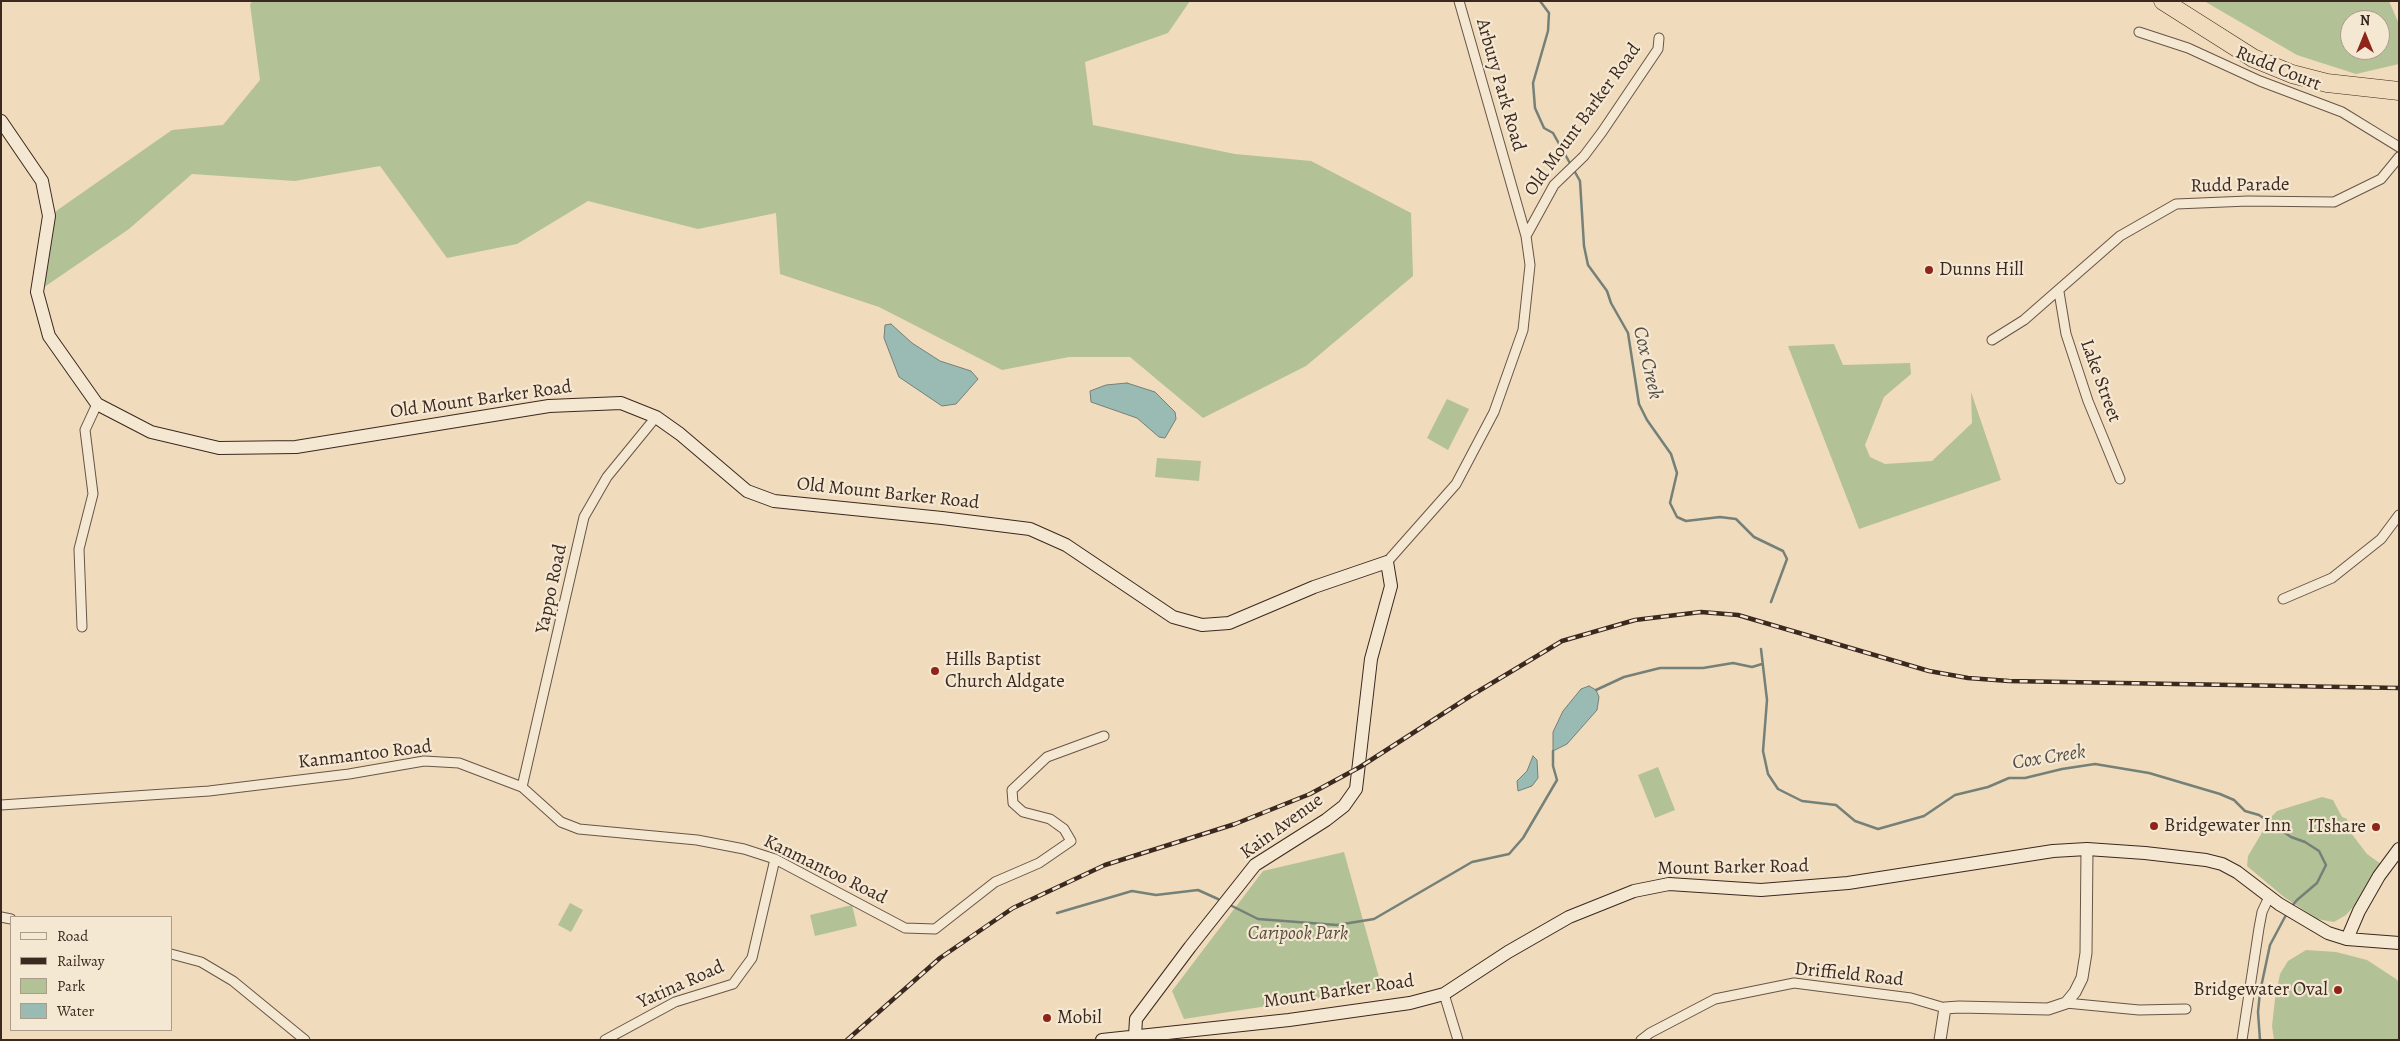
<!DOCTYPE html>
<html>
<head>
<meta charset="utf-8">
<style>
	body { margin:0 }
	#map { position:relative; width:2400px; height:1041px; overflow:hidden; background:#f0dbbc; font-family:Alegreya,serif }
	canvas { display:block }
	.frame { position:absolute; inset:0; border:2px solid #3b281f; pointer-events:none }
	.legend { position:absolute; left:10px; top:916px; width:162px; height:115px; box-sizing:border-box; background:#f5e8d3; border:1px solid #ab9b8b; margin:0; padding:6px 9px; list-style:none; font-size:15px; color:#3b281f }
	.legend li { display:flex; align-items:center; gap:10px; height:25px }
	.legend b { width:25px; border:1px solid #ab9b8b }
	.north { position:absolute; left:2340px; top:10px; width:50px; height:50px; box-sizing:border-box; background:#f5e8d3; border:1px solid #ab9b8b; border-radius:50%; rotate:0deg; font-size:14px; font-weight:700; line-height:20px; text-align:center; color:#3b281f }
	.north::after { content:''; display:block; margin:auto; width:18px; height:22px; background:#8f2418; clip-path:polygon(50% 0,100% 100%,50% 72%,0 100%) }
</style>
</head>
<body>
<div id="map">
<canvas width="2400" height="1041"></canvas>
<div class="frame"></div>
<ul class="legend">
<li><b style="height:6px;background:#f5e8d3"></b>Road</li>
<li><b style="height:6px;background:#3b281f"></b>Railway</li>
<li><b style="height:14px;background:#b3c196"></b>Park</li>
<li><b style="height:14px;background:#9abbb3"></b>Water</li>
</ul>
<div class="north">N</div>
</div>
<script>
const g = document.querySelector('canvas').getContext('2d');
g.lineJoin = 'round';
function fill(path, color) { g.fillStyle = color; g.fill(path, 'evenodd'); }
const toPath = rows => new Path2D(rows.map(r => 'M' + r).join(''));
function trace(path, color, width, dash) { g.strokeStyle = color; g.lineWidth = width; g.lineCap = dash ? 'butt' : 'round'; g.setLineDash(dash || []); g.stroke(path); }
function write(font, color, halo, rows, align = 'center') {
  g.font = font + ' Alegreya,serif'; g.lineWidth = 4.5; g.setLineDash([]); g.textBaseline = 'middle'; g.strokeStyle = halo; g.fillStyle = color; for (const [text, x, y, turn = 0] of rows) {
    g.save(); g.translate(x, y); g.rotate((+turn || 0) * Math.PI / 180); g.textAlign = isNaN(turn) ? turn : align; if (halo) g.strokeText(text, 0, 0); g.fillText(text, 0, 0); g.restore();
  }
}
const green = toPath([
	[253,1,1190,1,1168,33,1085,62,1093,125,1235,154,1311,161,1411,213,1413,276,1306,366,1203,418,1130,357,1069,357,1002,370,879,307,780,274,776,213,698,229,588,201,517,244,447,258,380,166,295,181,192,174,129,229,37,292,49,216,172,130,223,125,260,80,250,4],
	[2204,1,2389,1,2399,24,2399,64,2356,74,2297,55],
	[2350,20,2380,20,2380,50,2350,50],
	[1834,344,1843,365,1910,363,1911,374,1884,397,1865,445,1870,457,1885,464,1932,461,1972,423,1971,392,2001,480,1859,529,1788,346],
	[1447,399,1469,409,1448,450,1427,438],
	[1157,458,1201,461,1199,481,1155,477],
	[1658,767,1675,810,1655,818,1638,775],
	[2322,797,2333,800,2342,817,2347,819,2351,833,2367,854,2381,864,2360,899,2346,915,2334,922,2317,919,2284,897,2247,866,2248,856,2272,816,2277,811],
	[1344,852,1382,988,1184,1019,1172,991,1263,871],
	[570,903,583,910,571,932,558,925],
	[852,905,857,926,815,936,810,915],
	[2306,950,2336,952,2367,960,2396,979,2399,982,2399,1040,2274,1040,2272,1026,2275,999,2280,974,2288,961]
]);
const water = toPath([
	[891,324,912,343,940,361,971,371,978,379,956,404,942,406,899,377,884,338,885,325,891,324],
	[1127,383,1155,392,1175,412,1176,419,1165,438,1159,437,1137,418,1091,402,1090,391,1106,385,1127,383],
	[1589,686,1596,690,1599,697,1597,710,1567,744,1553,751,1553,732,1563,711,1581,689,1589,686],
	[1533,756,1537,760,1538,778,1532,786,1518,791,1517,781,1527,771,1533,756]
]);
const stream = toPath([
	[1540,1,1549,13,1548,31,1533,83,1535,108,1544,128,1553,133,1580,181,1584,246,1588,265,1607,291,1611,303,1628,333,1639,404,1647,420,1671,454,1677,473,1670,503,1677,517,1686,521,1720,517,1736,519,1754,537,1783,551,1787,559,1771,602],
	[1761,649,1767,700,1763,751,1768,774,1778,789,1802,801,1836,805,1855,821,1878,829,1924,816,1955,795,1988,787,2009,778,2025,778,2062,769,2095,764,2149,773,2220,794,2234,800,2245,811,2259,815,2291,837,2305,842,2319,851,2326,865,2317,883,2297,900,2292,906],
	[1596,690,1624,677,1660,668,1703,668,1733,663,1752,667,1762,664],
	[1232,906,1258,919,1337,925,1374,919,1472,862,1509,854,1523,838,1557,780,1553,766,1553,751],
	[1057,913,1132,891,1156,895,1198,890,1218,899],
	[2260,1040,2258,1012,2260,992,2270,945,2287,913]
]);
const minor = toPath([
	[1459,1,1526,236],
	[2139,32,2188,48,2260,81,2342,112,2399,147],
	[2059,292,2066,334,2088,401,2120,479],
	[1992,340,2024,320,2120,236,2176,204,2248,201,2334,202,2381,179,2399,157],
	[1387,562,1456,484,1494,412,1523,330,1530,265,1526,236,1554,185,1584,156,1602,132,1658,49,1659,38],
	[2283,599,2332,578,2381,539,2399,515],
	[82,627,79,549,93,494,85,430,97,404],
	[522,787,584,517,607,477,656,417],
	[1,805,209,791,349,774,424,761,459,763,522,787,561,822,579,829,697,840,744,849,775,859,905,928,935,929,995,882,1039,863,1071,841,1064,829,1050,819,1023,812,1013,803,1012,790,1047,757,1104,736],
	[1,917,11,919],
	[171,954,201,962,233,981,305,1040],
	[1444,994,1458,1040],
	[2066,1003,2139,1010,2186,1009],
	[605,1040,675,1002,733,984,752,958,775,859],
	[1641,1040,1650,1033,1715,999,1794,983,1911,998,1945,1008],
	[2242,1040,2259,928,2262,912,2269,897]
]);
const tertiary = toPath([
	[1940,1040,1945,1008,1959,1007,2048,1009,2066,1003,2075,992,2082,978,2086,953,2087,849]
]);
const secondary = toPath([
	[1,121,42,181,49,216,37,292,49,336,97,404,151,432,219,448,296,447,549,406,621,403,656,417,680,434,747,491,774,501,942,518,1030,529,1066,545,1173,617,1202,625,1229,623,1314,587,1387,562,1391,586,1371,659,1356,789,1344,806,1326,820,1255,865,1190,947,1136,1019,1135,1036],
	[2347,939,2359,911,2379,876,2399,849],
	[1102,1040,1289,1020,1410,1003,1444,994,1508,952,1569,917,1634,891,1669,884,1761,890,1848,883,2053,851,2087,849,2145,853,2206,860,2222,864,2237,872,2279,904,2328,933,2347,939,2399,943]
]);
const motorway = toPath([
	[2163,1,2253,58,2292,74,2327,83,2399,91]
]);
const rail = toPath([
	[847,1040,940,958,1013,908,1105,865,1235,824,1310,794,1360,767,1472,695,1562,641,1635,620,1701,612,1738,615,1929,671,1968,678,2009,681,2399,688]
]);
const markers = [
	[1929,270,5,"#8f2418"],
	[935,671,5,"#8f2418"],
	[2154,826,5,"#8f2418"],
	[2376,827,5,"#8f2418"],
	[2338,990,5,"#8f2418"],
	[1047,1018,5,"#8f2418"]
];
const streetNames = [
	["Rudd Court",2278,69,22],
	["Arbury Park Road",1500,85,74],
	["Old Mount Barker Road",1583,120,-54],
	["Rudd Parade",2240,186,-1],
	["Lake Street",2100,381,70],
	["Old Mount Barker Road",481,400,-8],
	["Old Mount Barker Road",888,494,6],
	["Yappo Road",552,589,-78],
	["Kanmantoo Road",365,755,-7],
	["Kain Avenue",1282,827,-36],
	["Mount Barker Road",1733,868,-1],
	["Kanmantoo Road",825,870,26],
	["Driffield Road",1849,975,6],
	["Yatina Road",681,985,-24],
	["Mount Barker Road",1339,992,-8]
];
const poiNames = [
	["Dunns Hill",1939,270],
	["Hills Baptist",945,660],
	["Church Aldgate",945,682],
	["Bridgewater Inn",2164,826],
	["ITshare",2366,827,"right"],
	["Bridgewater Oval",2328,990,"right"],
	["Mobil",1057,1018]
];
const parkNames = [
	["Caripook Park",1298,934]
];
const waterNames = [
	["Cox Creek",1647,363,77],
	["Cox Creek",2049,758,-9]
];
fill(green, '#b3c196');
fill(water, '#9abbb3');
trace(water, '#748078', 1);
trace(stream, '#748078', 2.5);
trace(minor, '#685546', 11);
trace(tertiary, '#685546', 13);
trace(secondary, '#3b281f', 14);
trace(motorway, '#3b281f', 19);
trace(minor, '#f5e8d3', 9);
trace(tertiary, '#f5e8d3', 11);
trace(secondary, '#f5e8d3', 12);
trace(motorway, '#f0dbbc', 18);
trace(rail, '#3b281f', 4.5);
trace(rail, '#f5e8d3', 2.5, [8]);
for (const [x, y, r, color] of markers) { const dot = new Path2D(); dot.arc(x, y, r, 0, 2 * Math.PI); g.fillStyle = color; g.fill(dot); trace(dot, '#f5e8d3', 2); }
write('19px', '#3b281f', '#f5e8d3', streetNames);
write('19px', '#3b281f', '#f5e8d3', poiNames, 'left');
write('italic 19px', '#594e3d', '#f5e8d3', parkNames);
write('italic 20px', '#534d44', '#f5e8d3', waterNames);
</script>
</body>
</html>
